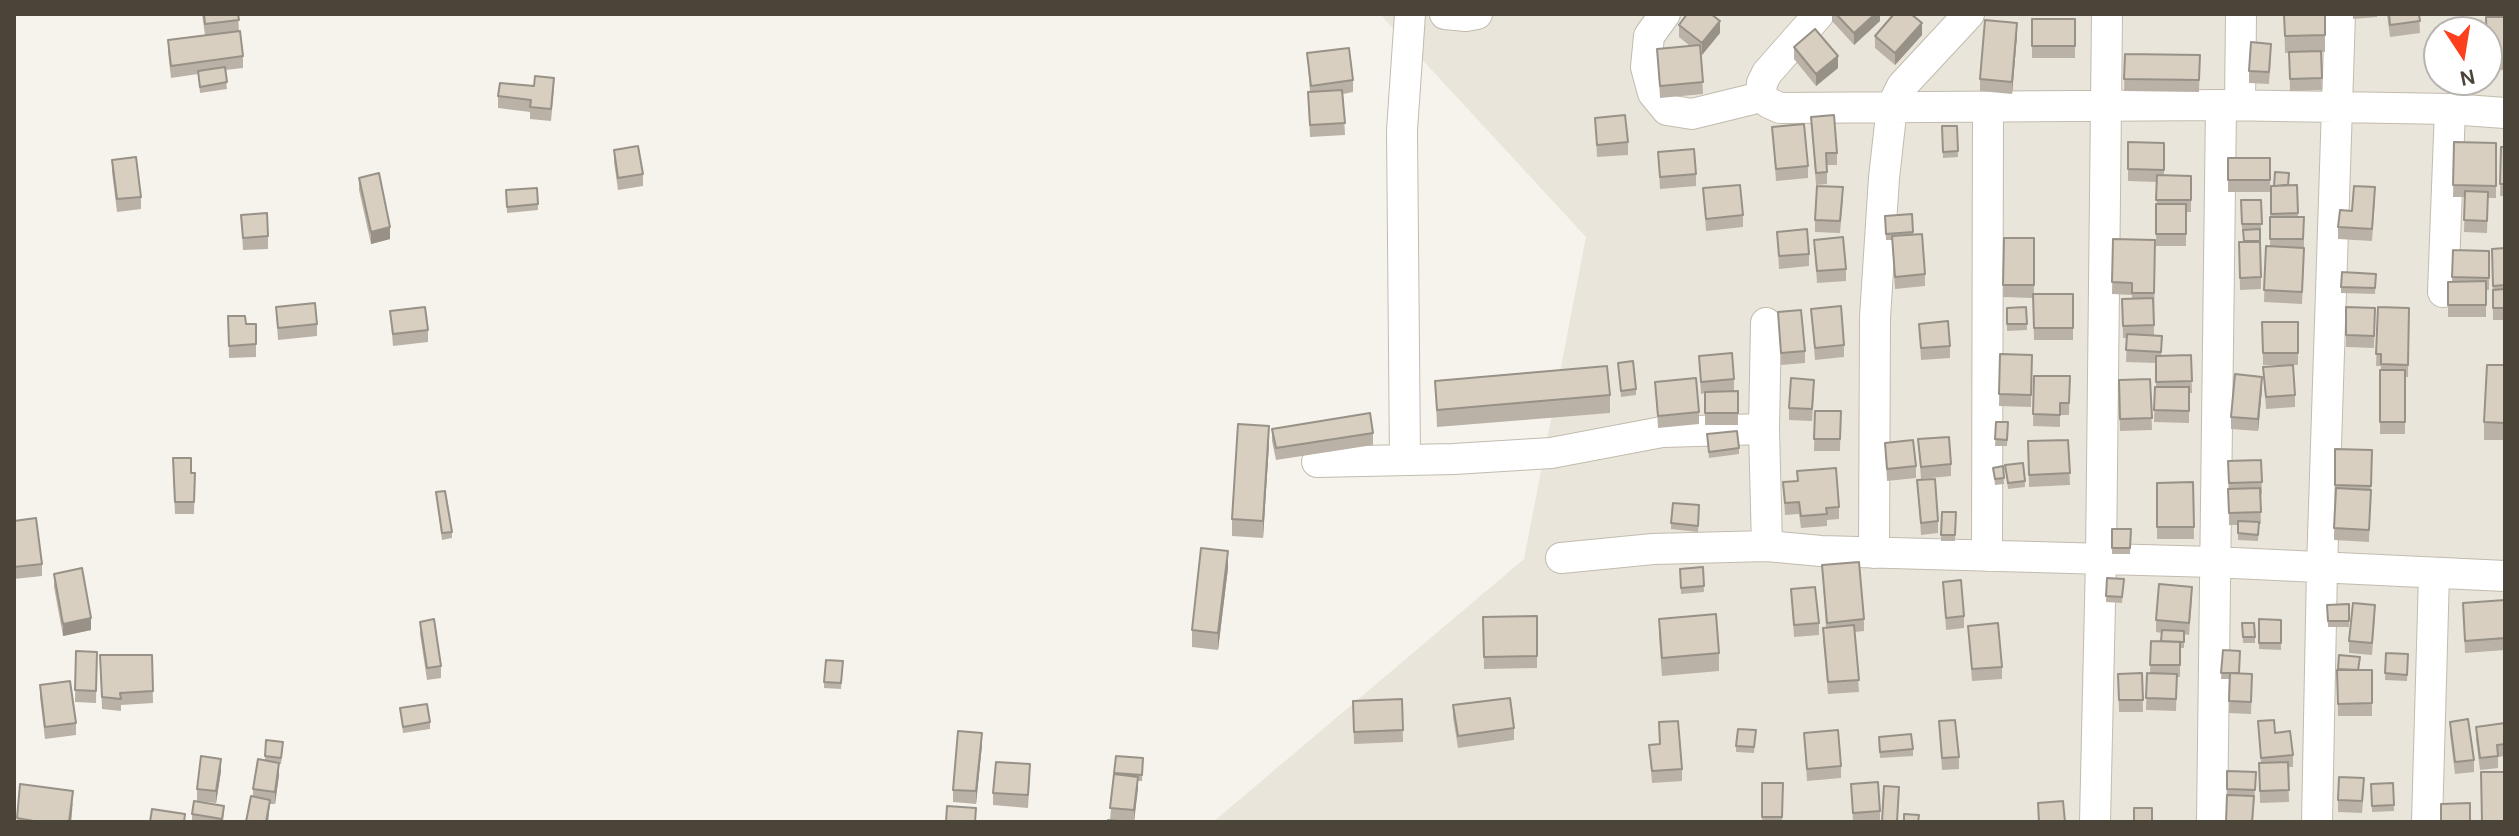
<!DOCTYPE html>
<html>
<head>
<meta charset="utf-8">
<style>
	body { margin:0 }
	#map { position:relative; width:2519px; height:836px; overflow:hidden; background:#f6f3ec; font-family:Karla,sans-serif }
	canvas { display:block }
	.frame { position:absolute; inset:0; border:16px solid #4b4439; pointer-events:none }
	.north { position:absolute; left:2423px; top:16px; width:80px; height:80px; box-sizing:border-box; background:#fff; border:2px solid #b7b4b0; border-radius:50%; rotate:168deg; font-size:22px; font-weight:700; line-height:32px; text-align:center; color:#4b4439 }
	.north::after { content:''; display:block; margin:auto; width:28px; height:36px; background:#fc3f1d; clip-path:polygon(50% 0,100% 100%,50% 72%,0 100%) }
</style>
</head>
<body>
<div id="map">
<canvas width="2519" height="836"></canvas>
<div class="frame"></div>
<div class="north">N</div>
</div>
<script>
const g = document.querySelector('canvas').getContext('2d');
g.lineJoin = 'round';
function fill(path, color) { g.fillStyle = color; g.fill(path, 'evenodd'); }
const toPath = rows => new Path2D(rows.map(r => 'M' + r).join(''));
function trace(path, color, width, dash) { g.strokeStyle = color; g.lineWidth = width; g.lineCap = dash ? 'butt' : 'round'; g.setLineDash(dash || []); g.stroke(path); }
const residential = toPath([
	[1380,14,2505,14,2505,822,1213,822,1524,559,1586,237],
	[2439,32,2487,32,2487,80,2439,80]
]);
const minor = toPath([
	[1445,14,1466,16,1477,14],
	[1665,14,1649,36,1646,67,1653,93,1667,110,1692,114,1761,97],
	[1819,14,1767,73,1762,83,1761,97,1769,103,1780,108,2221,105,2450,109,2505,113],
	[2240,105,2241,14],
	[2443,292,2450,109],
	[1766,323,1764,429,1767,546],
	[1405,460,1402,130,1410,14],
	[1317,462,1454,459,1551,453,1662,432,1764,429],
	[1874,553,1875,317,1884,178,1892,106,1902,86,1969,14],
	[1987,556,1988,107],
	[1561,558,1653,549,1767,546,1821,551,2213,562,2505,576],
	[2095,822,2101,559,2107,14],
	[2212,822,2221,105],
	[2317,822,2322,568,2340,14],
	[2427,822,2434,574]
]);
const wall = toPath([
	[202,14,238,14,239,31,243,56,243,68,225,70,227,89,200,93,198,74,171,78,168,52,168,40,205,35],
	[1832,14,1880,14,1880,21,1854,45,1832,21],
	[2284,14,2325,35,2325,52,2321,52,2322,90,2290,91,2289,53,2285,53],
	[2353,14,2377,14,2377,17,2353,19],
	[2387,14,2419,14,2420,33,2390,37],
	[2505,17,2505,70,2487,70,2487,32],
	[2032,19,2075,19,2075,58,2032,58],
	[1679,25,1720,33,1702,55,1701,54,1703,94,1660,98,1657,49,1690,46,1679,37],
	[1922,35,1895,65,1875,48,1875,36],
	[2017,35,2012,94,1980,91,1980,79],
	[1794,47,1838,68,1816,86,1794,59],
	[1307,53,1353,80,1353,92,1343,94,1345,135,1310,137,1308,92,1310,92],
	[2125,54,2200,55,2199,92,2124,91],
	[2271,56,2269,84,2249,83,2249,71],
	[554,90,551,121,530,119,530,112,498,108,498,96],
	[1811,117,1837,153,1837,165,1827,165,1827,184,1816,185],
	[1595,118,1628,142,1628,155,1597,157],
	[1942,126,1957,126,1958,157,1943,158],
	[1772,127,1808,166,1808,178,1776,181],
	[2128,142,2164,143,2164,175,2191,176,2191,212,2186,212,2186,246,2156,246,2157,182,2128,181],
	[2454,142,2496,143,2496,198,2488,198,2487,233,2464,232,2465,197,2453,197],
	[2501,147,2505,147,2505,196,2500,196],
	[614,150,643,174,643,186,618,190,614,162],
	[1658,152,1696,174,1696,186,1660,189],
	[2228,158,2270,158,2270,192,2228,192],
	[112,160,141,197,141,209,117,212,112,172],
	[359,178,390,239,371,244,359,190],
	[2297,185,2298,217,2304,217,2304,260,2302,304,2264,302,2266,246,2270,246,2271,186],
	[537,188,538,210,507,213,506,190],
	[1703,188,1743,215,1743,227,1706,231],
	[1843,199,1840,233,1815,232,1815,220],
	[2375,199,2372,241,2338,239,2338,227,2352,211],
	[2241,200,2261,200,2261,289,2240,290,2239,242,2243,242,2243,230,2242,230],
	[1912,214,1913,234,1925,274,1925,286,1895,289,1892,240,1886,240,1885,216],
	[241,215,268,236,268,249,243,250],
	[1777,232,1809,254,1809,266,1779,269],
	[2004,238,2034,238,2034,294,2073,294,2073,340,2034,340,2033,298,2003,297],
	[2113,239,2155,240,2154,335,2162,336,2161,356,2191,355,2192,393,2189,393,2189,423,2154,422,2155,387,2156,387,2156,363,2126,362,2127,338,2123,338,2122,299,2132,298,2132,295,2112,294],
	[1814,240,1846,269,1846,281,1817,283],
	[2505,248,2505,320,2493,320,2492,249],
	[2453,250,2489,251,2489,290,2486,290,2486,317,2448,317,2448,282,2452,282],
	[2376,274,2375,294,2341,293,2341,287],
	[276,307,317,324,317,336,278,340],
	[2026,307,2027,330,2007,331,2007,308],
	[2346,307,2375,308,2374,348,2346,347],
	[2378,307,2409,308,2408,377,2405,377,2405,434,2380,434,2381,366,2376,366],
	[1811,309,1844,345,1844,357,1815,360],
	[390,311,428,330,428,342,393,346],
	[1778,312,1805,351,1805,363,1781,365],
	[228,316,246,324,256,324,256,357,229,358],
	[2262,322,2298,322,2298,365,2263,365],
	[1919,324,1950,346,1950,358,1921,360],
	[2000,354,2032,355,2031,407,1999,406],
	[1699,356,1734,379,1734,391,1738,391,1738,425,1705,425,1705,393,1701,394],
	[1618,363,1636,389,1636,395,1621,397],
	[2505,365,2505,440,2484,440,2484,422],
	[2263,367,2295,395,2295,407,2266,409],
	[2034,376,2070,376,2069,415,2060,415,2060,427,2033,426],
	[2150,379,2152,430,2120,431,2119,380],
	[1435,381,1610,395,1610,413,1437,427],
	[1655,382,1699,412,1699,424,1658,428],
	[2262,389,2258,431,2231,429,2231,417],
	[1814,392,1812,421,1789,420,1789,408],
	[1815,411,1841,411,1840,451,1814,451],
	[1996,422,2008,422,2007,446,1995,446],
	[1272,429,1373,433,1373,445,1276,460,1272,441],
	[1707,434,1739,448,1739,454,1709,458],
	[1918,439,1951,464,1951,476,1921,479],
	[2068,440,2070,485,2029,487,2028,441],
	[1885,443,1916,466,1916,478,1887,481],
	[1269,444,1263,538,1232,536,1232,519],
	[2335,449,2372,450,2369,542,2334,540],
	[2261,460,2262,494,2260,494,2261,524,2259,524,2258,541,2238,540,2238,525,2229,525,2228,461],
	[2005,465,2025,481,2025,487,2008,489],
	[2003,466,2004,484,1995,485,1993,468],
	[173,470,195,473,194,514,175,514],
	[1797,471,1839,507,1839,519,1827,520,1827,526,1801,528,1799,514,1785,515,1783,482,1797,481],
	[1917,480,1938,521,1938,533,1921,535],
	[2193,482,2194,539,2157,539,2157,483],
	[436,492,452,532,452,538,442,540],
	[1699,505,1698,532,1671,529,1671,523],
	[1942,512,1956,512,1955,541,1941,541],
	[14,521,42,564,42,576,14,579],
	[2112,529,2131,529,2130,554,2112,554],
	[1822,565,1864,619,1864,631,1855,632,1859,692,1828,694,1823,640,1823,628,1826,627],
	[1703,567,1704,592,1681,594,1680,569],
	[1228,568,1218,650,1192,647,1192,630],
	[54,574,91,630,63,636,54,587],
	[2107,578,2124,579,2122,603,2106,602],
	[1943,582,1964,616,1964,628,1946,630],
	[1791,589,1819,623,1819,635,1794,637],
	[2192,599,2189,635,2184,634,2184,648,2180,648,2180,677,2177,677,2176,711,2146,710,2147,673,2150,673,2151,641,2161,641,2162,633,2156,632,2156,620],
	[2505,600,2505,650,2465,653,2463,603],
	[2349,604,2349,627,2328,627,2327,605],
	[1537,616,1537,668,1484,669,1483,617],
	[2375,617,2372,655,2349,653,2349,641],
	[1659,619,1719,653,1719,671,1662,676,1659,636],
	[2259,619,2281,620,2281,650,2259,649],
	[420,622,441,666,441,678,427,680,420,634],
	[2242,623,2255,637,2255,643,2243,643],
	[1968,626,2002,667,2002,679,1972,681],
	[2223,650,2239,673,2252,686,2251,714,2229,713,2230,679,2221,679],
	[76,651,97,652,96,703,75,702],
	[2386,653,2408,654,2407,681,2385,680],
	[100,655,152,655,153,703,121,705,121,711,102,709],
	[2339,655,2359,670,2372,670,2372,716,2338,716,2337,670],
	[843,661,841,689,824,688,824,682],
	[2142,673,2143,712,2119,712,2118,674],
	[40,685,76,723,76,735,45,739,40,697],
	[1402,699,1403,742,1354,744,1353,701],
	[1453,705,1514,728,1514,740,1458,748,1453,717],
	[400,708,430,722,430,729,403,733],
	[1939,721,1959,757,1959,769,1942,770],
	[2258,721,2275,733,2293,755,2293,767,2288,767,2289,802,2260,803,2259,763,2261,763],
	[1659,722,1682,769,1682,781,1652,783,1649,745,1659,744],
	[2450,722,2474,760,2474,772,2455,774,2450,734],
	[2505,723,2505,756,2498,757,2498,768,2480,770,2476,739,2476,727],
	[1756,730,1754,753,1736,752,1736,746],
	[1804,733,1841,766,1841,778,1807,781],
	[266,740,283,748,281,764,279,764,279,775,275,804,270,804,268,822,246,822,253,797,253,789,265,760],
	[1879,743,1913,749,1913,756,1880,758],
	[982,745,976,804,953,802,953,790],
	[1116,756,1143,758,1142,781,1138,781,1134,822,1110,820],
	[221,771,216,803,197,801,197,789],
	[2227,771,2256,772,2253,822,2226,822],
	[1030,776,1028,808,993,805,993,793],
	[1762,783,1783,783,1782,822,1762,822],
	[2393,783,2394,811,2372,812,2371,784],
	[1851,784,1880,811,1880,822,1853,822],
	[2364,790,2362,813,2338,812,2338,800],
	[73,803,71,822,17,822,17,818],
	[224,812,223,822,204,822,192,820,192,814]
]);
const shadedWall = toPath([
	[1875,14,1880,14,1880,21,1854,45,1854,33],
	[1720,21,1720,33,1702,55,1702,43],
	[1922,23,1922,35,1895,65,1895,53],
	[2017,23,2017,35,2012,94,2012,82],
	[1838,56,1838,68,1816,86,1816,74],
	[390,227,390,239,371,244,371,232],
	[2262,377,2262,389,2258,431,2258,419],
	[1269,426,1269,444,1263,538,1263,521],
	[1228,551,1228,568,1218,650,1218,633],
	[91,618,91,630,63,636,63,624],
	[982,733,982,745,976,804,976,791],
	[221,759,221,771,216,803,216,791],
	[279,763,279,775,275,804,275,792],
	[1138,777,1138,789,1134,822,1134,810],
	[73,791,71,822,69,822],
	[270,800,268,822,266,822]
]);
const building = toPath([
	[204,14,238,14,239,20,205,24,204,14],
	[1687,14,1711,14,1720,21,1702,43,1679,25,1687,14],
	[1836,14,1875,14,1854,33,1836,14],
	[1894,14,1911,14,1922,23,1895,53,1875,36,1894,14],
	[2284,14,2325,14,2325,35,2285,36,2284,14],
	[2389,14,2419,14,2420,21,2390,25,2389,14],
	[2486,17,2505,17,2505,58,2487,58,2486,17],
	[2032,19,2075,19,2075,46,2032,46,2032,19],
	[1985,20,2017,23,2012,82,1980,79,1985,20],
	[1815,29,1838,56,1816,74,1794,47,1815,29],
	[240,31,243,56,171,66,168,40,240,31],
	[2251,42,2271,44,2269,72,2249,71,2251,42],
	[1700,45,1703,82,1660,86,1657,49,1700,45],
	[1349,48,1353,80,1311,86,1307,53,1349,48],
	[2321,51,2322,78,2290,79,2289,52,2321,51],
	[2125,54,2200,55,2199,80,2124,79,2125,54],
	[225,67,227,82,200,87,198,71,225,67],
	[535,76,554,78,551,109,530,107,531,100,498,96,500,83,534,86,535,76],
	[1342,90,1345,123,1310,125,1308,92,1342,90],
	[1625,115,1628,142,1597,145,1595,118,1625,115],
	[1834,115,1837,153,1826,153,1827,172,1816,173,1811,117,1834,115],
	[1804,124,1808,166,1776,169,1772,127,1804,124],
	[1942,126,1957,126,1958,151,1943,152,1942,126],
	[2128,142,2164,143,2164,170,2128,169,2128,142],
	[2454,142,2496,143,2496,186,2453,185,2454,142],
	[638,146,643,174,618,178,614,150,638,146],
	[2501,147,2505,147,2505,184,2500,184,2501,147],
	[1694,149,1696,174,1660,177,1658,152,1694,149],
	[136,157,141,197,117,199,112,160,136,157],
	[2228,158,2270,158,2270,180,2228,180,2228,158],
	[2275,172,2289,173,2288,185,2274,186,2275,172],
	[379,173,390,227,371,232,359,178,379,173],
	[2157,175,2191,176,2191,200,2156,200,2157,175],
	[1740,185,1743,215,1706,219,1703,188,1740,185],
	[2297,185,2298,213,2271,214,2271,186,2297,185],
	[1817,186,1843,187,1840,221,1815,220,1817,186],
	[2354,186,2375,187,2372,229,2338,227,2340,210,2352,211,2354,186],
	[537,188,538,204,507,207,506,190,537,188],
	[2465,191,2488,192,2487,221,2464,220,2465,191],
	[2241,200,2261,200,2262,224,2242,224,2241,200],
	[2156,204,2186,204,2186,234,2156,234,2156,204],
	[267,213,268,236,243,238,241,215,267,213],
	[1912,214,1913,232,1886,234,1885,216,1912,214],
	[2270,217,2304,217,2303,239,2270,239,2270,217],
	[1807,229,1809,254,1779,256,1777,232,1807,229],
	[2260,229,2260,241,2244,241,2243,230,2260,229],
	[1922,234,1925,274,1895,277,1892,236,1922,234],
	[1843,237,1846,269,1817,271,1814,240,1843,237],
	[2004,238,2034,238,2034,285,2003,285,2004,238],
	[2113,239,2155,240,2154,293,2132,293,2132,283,2112,282,2113,239],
	[2239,242,2260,242,2261,277,2240,278,2239,242],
	[2266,246,2304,248,2302,292,2264,290,2266,246],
	[2505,248,2505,285,2493,286,2492,249,2505,248],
	[2453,250,2489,251,2489,278,2452,277,2453,250],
	[2342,272,2376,274,2375,288,2341,287,2342,272],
	[2486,281,2486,305,2448,305,2448,282,2486,281],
	[2505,289,2505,308,2493,308,2493,290,2505,289],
	[2033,294,2073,294,2073,328,2034,328,2033,294],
	[2153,298,2154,325,2123,326,2122,299,2153,298],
	[315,303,317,324,278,328,276,307,315,303],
	[1841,306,1844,345,1815,348,1811,309,1841,306],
	[425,307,428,330,393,334,390,311,425,307],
	[2026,307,2027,324,2007,324,2007,308,2026,307],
	[2346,307,2375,308,2374,336,2346,335,2346,307],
	[2378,307,2409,308,2408,365,2381,364,2381,354,2376,354,2378,307],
	[1801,310,1805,351,1781,353,1778,312,1801,310],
	[228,316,245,316,246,324,256,324,256,344,229,346,228,316],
	[1948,321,1950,346,1921,348,1919,324,1948,321],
	[2262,322,2298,322,2298,353,2263,353,2262,322],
	[2127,334,2162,336,2161,352,2126,350,2127,334],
	[1732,353,1734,379,1701,382,1699,356,1732,353],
	[2000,354,2032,355,2031,395,1999,394,2000,354],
	[2191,355,2192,381,2156,382,2156,356,2191,355],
	[1633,361,1636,389,1621,391,1618,363,1633,361],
	[2293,365,2295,395,2266,397,2263,367,2293,365],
	[2487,365,2505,365,2505,423,2484,422,2487,365],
	[1607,366,1610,395,1437,410,1435,381,1607,366],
	[2380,370,2405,370,2405,422,2380,422,2380,370],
	[2235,374,2262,377,2258,419,2231,417,2235,374],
	[2034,376,2070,376,2069,403,2060,403,2060,415,2033,414,2034,376],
	[1696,378,1699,412,1658,416,1655,382,1696,378],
	[1791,378,1814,380,1812,409,1789,408,1791,378],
	[2150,379,2152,418,2120,419,2119,380,2150,379],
	[2155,387,2189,387,2189,411,2154,410,2155,387],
	[1738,391,1738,413,1705,413,1705,392,1738,391],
	[1815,411,1841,411,1840,439,1814,439,1815,411],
	[1370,413,1373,433,1276,448,1272,429,1370,413],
	[1996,422,2008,422,2007,440,1995,439,1996,422],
	[1238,424,1269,426,1263,521,1232,519,1238,424],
	[1737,431,1739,448,1709,452,1707,434,1737,431],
	[1949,437,1951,464,1921,467,1918,439,1949,437],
	[1913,440,1916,466,1887,469,1885,443,1913,440],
	[2068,440,2070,473,2029,475,2028,441,2068,440],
	[2335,449,2372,450,2371,486,2335,485,2335,449],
	[173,458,191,458,191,473,195,473,194,502,175,502,173,458],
	[2261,460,2262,482,2229,483,2228,461,2261,460],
	[2023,463,2025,481,2008,483,2005,465,2023,463],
	[2003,466,2004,478,1995,479,1993,468,2003,466],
	[1836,468,1839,507,1826,508,1827,514,1801,516,1799,502,1785,503,1783,482,1798,481,1797,471,1836,468],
	[1935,479,1938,521,1921,523,1917,480,1935,479],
	[2193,482,2194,527,2157,527,2157,483,2193,482],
	[2260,488,2261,512,2229,513,2228,489,2260,488],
	[2336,488,2371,490,2369,530,2334,528,2336,488],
	[445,491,452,532,442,533,436,492,445,491],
	[1673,503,1699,505,1698,526,1671,523,1673,503],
	[1942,512,1956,512,1955,535,1941,535,1942,512],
	[36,518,42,564,14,567,14,521,36,518],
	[2238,521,2259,522,2258,535,2238,533,2238,521],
	[2112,529,2131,529,2130,548,2112,548,2112,529],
	[1201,548,1228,551,1218,633,1192,630,1201,548],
	[1859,562,1864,619,1827,623,1822,565,1859,562],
	[1703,567,1704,586,1681,588,1680,569,1703,567],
	[82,568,91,618,63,624,54,574,82,568],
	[2107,578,2124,579,2122,597,2106,596,2107,578],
	[1961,580,1964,616,1946,618,1943,582,1961,580],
	[2159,584,2192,587,2189,623,2156,620,2159,584],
	[1815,587,1819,623,1794,625,1791,589,1815,587],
	[2505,600,2505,638,2465,641,2463,603,2505,600],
	[2353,603,2375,605,2372,643,2349,641,2353,603],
	[2349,604,2349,621,2328,621,2327,605,2349,604],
	[1716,614,1719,653,1662,658,1659,619,1716,614],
	[1537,616,1537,656,1484,657,1483,617,1537,616],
	[434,619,441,666,427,668,420,622,434,619],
	[2259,619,2281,620,2281,643,2259,643,2259,619],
	[1998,623,2002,667,1972,669,1968,626,1998,623],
	[2242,623,2254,623,2255,637,2243,637,2242,623],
	[1854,625,1859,680,1828,682,1823,628,1854,625],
	[2162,630,2184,631,2184,642,2161,641,2162,630],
	[2151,641,2180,642,2180,665,2150,665,2151,641],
	[2223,650,2240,651,2239,673,2221,673,2223,650],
	[76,651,97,652,96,691,75,690,76,651],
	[2386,653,2408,654,2407,675,2385,673,2386,653],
	[100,655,152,655,153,691,120,693,121,699,102,697,100,655],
	[2339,655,2360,657,2358,670,2338,669,2339,655],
	[826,660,843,661,841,683,824,682,826,660],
	[2337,670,2372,670,2372,703,2338,704,2337,670],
	[2142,673,2143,700,2119,700,2118,674,2142,673],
	[2147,673,2177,674,2176,699,2146,698,2147,673],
	[2230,673,2252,674,2251,702,2229,701,2230,673],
	[70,681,76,723,45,727,40,685,70,681],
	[1510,698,1514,728,1458,736,1453,705,1510,698],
	[1402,699,1403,730,1354,732,1353,701,1402,699],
	[427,704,430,722,403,727,400,708,427,704],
	[2468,719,2474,760,2455,762,2450,722,2468,719],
	[1955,720,1959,757,1942,758,1939,721,1955,720],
	[2274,720,2275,733,2290,731,2293,755,2261,758,2258,721,2274,720],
	[1678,721,1682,769,1652,771,1649,745,1660,744,1659,722,1678,721],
	[2505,723,2505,744,2497,745,2498,756,2480,758,2476,727,2505,723],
	[1738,729,1756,730,1754,747,1736,746,1738,729],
	[1838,730,1841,766,1807,769,1804,733,1838,730],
	[958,731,982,733,976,791,953,790,958,731],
	[1911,734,1913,749,1880,752,1879,737,1911,734],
	[266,740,283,742,281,758,265,756,266,740],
	[201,756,221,759,216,791,197,789,201,756],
	[1116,756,1143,758,1142,775,1114,773,1116,756],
	[258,759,279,763,275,792,253,789,258,759],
	[996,762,1030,764,1028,795,993,793,996,762],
	[2288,762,2289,790,2260,791,2259,763,2288,762],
	[2227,771,2256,772,2255,790,2227,789,2227,771],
	[2481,772,2505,772,2505,822,2482,822,2481,772],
	[1114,774,1138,777,1134,810,1110,808,1114,774],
	[2339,777,2364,778,2362,801,2338,800,2339,777],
	[1878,782,1880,811,1853,813,1851,784,1878,782],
	[1762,783,1783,783,1782,817,1762,817,1762,783],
	[2393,783,2394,805,2372,806,2371,784,2393,783],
	[20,784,73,791,69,822,39,822,17,818,20,784],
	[1884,786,1899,787,1897,822,1882,822,1884,786],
	[2227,795,2254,796,2252,822,2226,822,2227,795],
	[251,796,270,800,266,822,246,822,251,796],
	[194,801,224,806,222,819,192,814,194,801],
	[2063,801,2065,822,2039,822,2038,803,2063,801],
	[2470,803,2470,822,2441,822,2441,804,2470,803],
	[947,806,976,808,975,822,946,822,947,806],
	[2134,808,2152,808,2152,821,2134,821,2134,808],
	[152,809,185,814,184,822,150,822,152,809],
	[1904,814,1919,815,1918,822,1904,822,1904,814],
	[1108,820,1132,822,1107,822,1108,820]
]);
fill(residential, '#eae5da');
trace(minor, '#c2bbae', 32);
trace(minor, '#fff', 30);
fill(wall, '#bab2a6');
fill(shadedWall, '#979187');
fill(building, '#d8cfc1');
trace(building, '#979187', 2);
</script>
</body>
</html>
